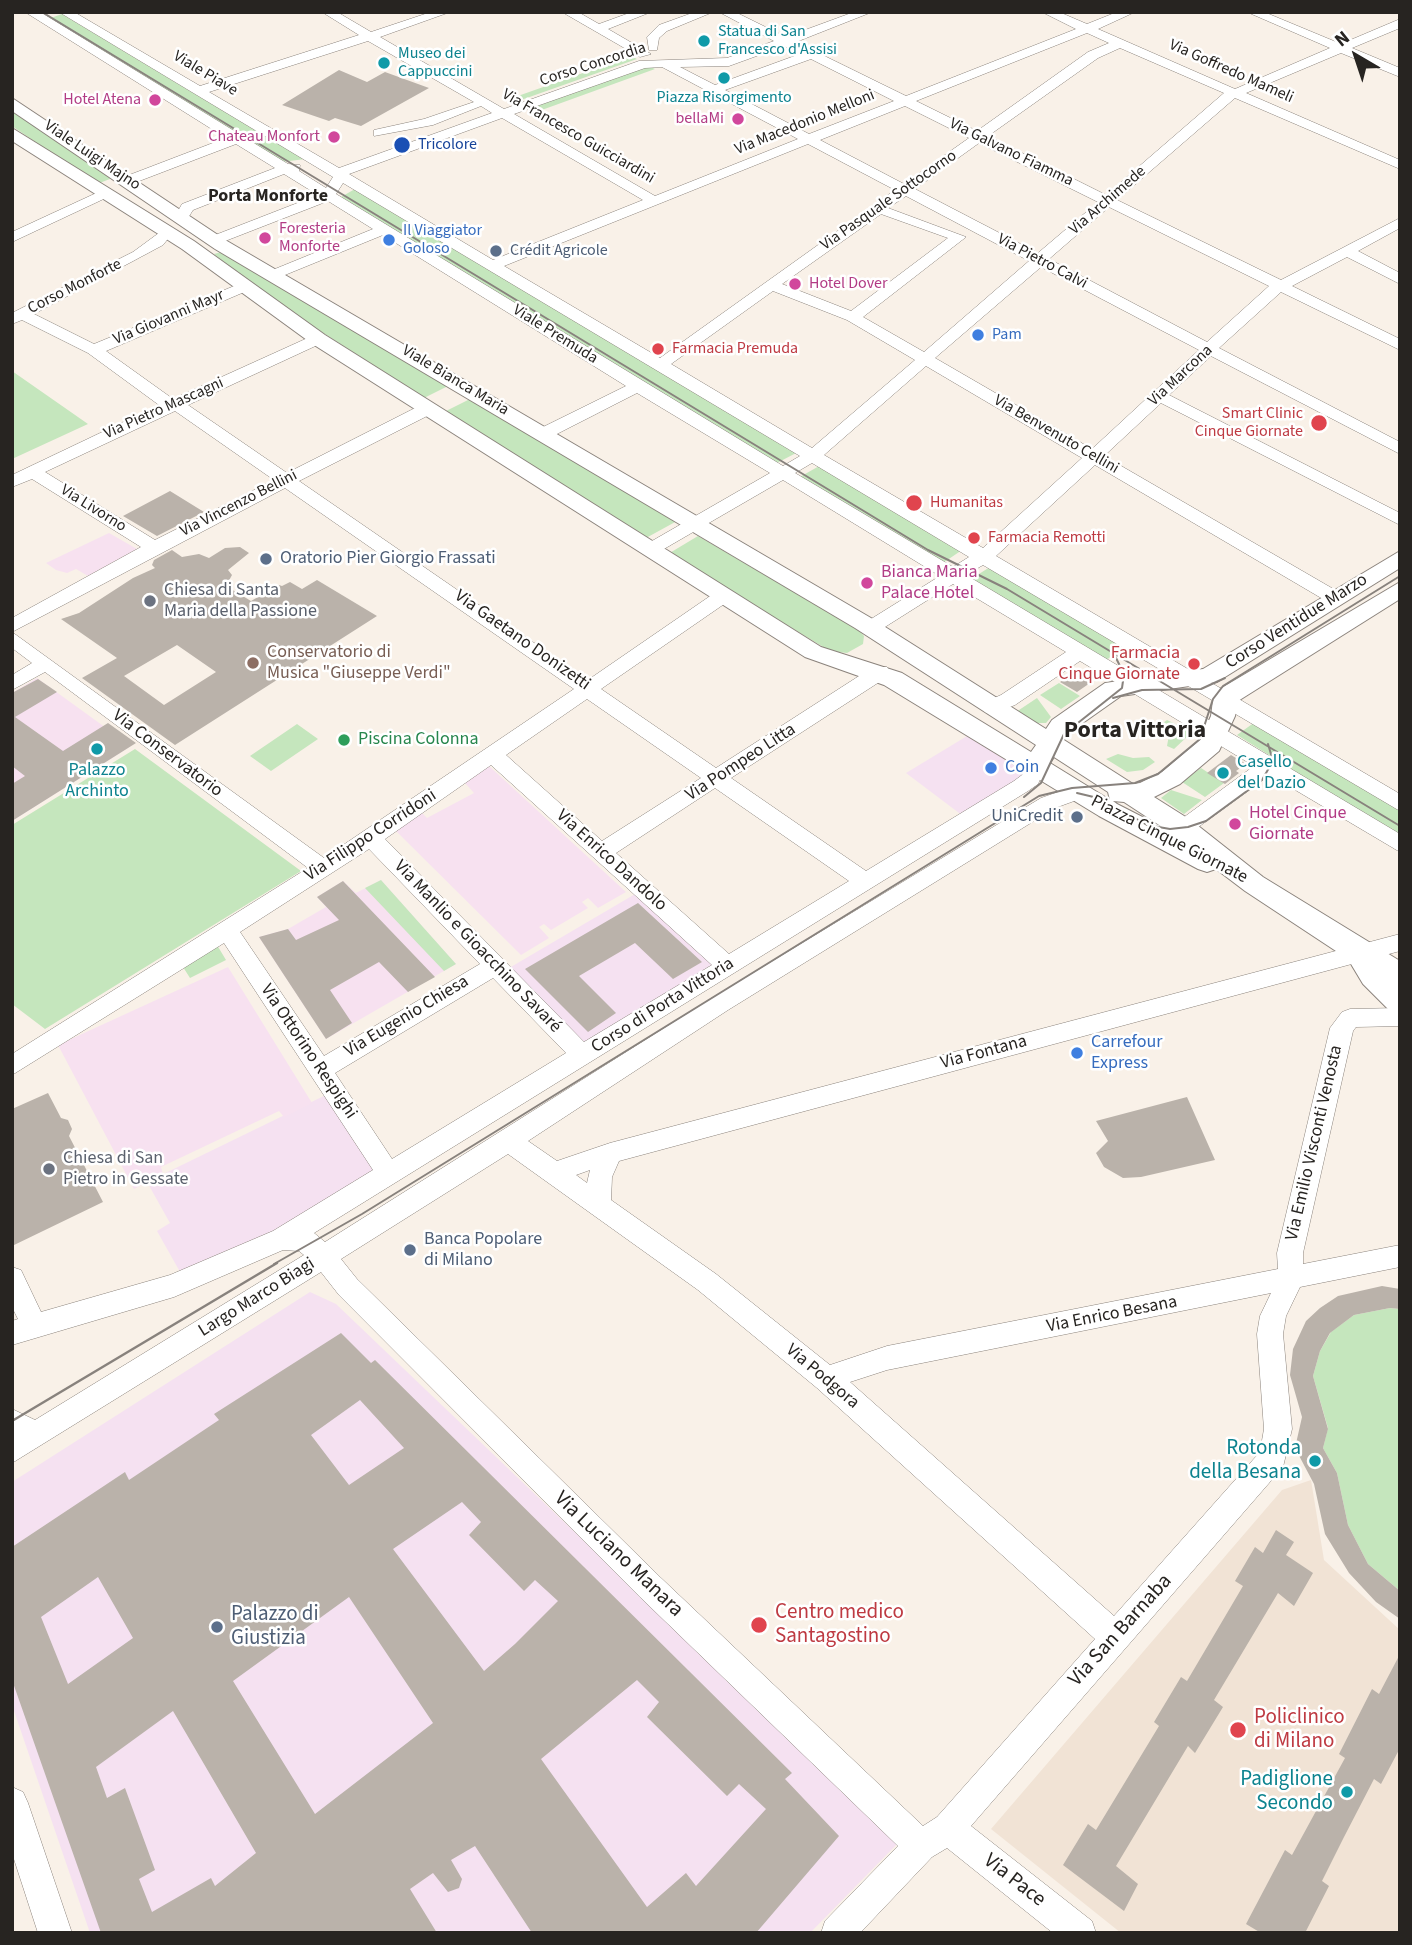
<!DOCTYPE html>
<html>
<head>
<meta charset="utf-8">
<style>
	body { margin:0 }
	#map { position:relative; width:1412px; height:1945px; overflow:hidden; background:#f9f1e8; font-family:"Source Sans 3",sans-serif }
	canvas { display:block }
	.frame { position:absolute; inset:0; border:14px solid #272421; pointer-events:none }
	.north { position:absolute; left:1321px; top:21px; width:70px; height:70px; -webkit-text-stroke:5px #fff; paint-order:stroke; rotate:321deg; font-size:19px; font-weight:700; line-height:28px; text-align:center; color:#272421 }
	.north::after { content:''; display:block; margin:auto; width:24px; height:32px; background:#272421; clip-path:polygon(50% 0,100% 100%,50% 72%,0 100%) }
</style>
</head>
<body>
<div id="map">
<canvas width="1412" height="1945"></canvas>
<div class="frame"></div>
<div class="north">N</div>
</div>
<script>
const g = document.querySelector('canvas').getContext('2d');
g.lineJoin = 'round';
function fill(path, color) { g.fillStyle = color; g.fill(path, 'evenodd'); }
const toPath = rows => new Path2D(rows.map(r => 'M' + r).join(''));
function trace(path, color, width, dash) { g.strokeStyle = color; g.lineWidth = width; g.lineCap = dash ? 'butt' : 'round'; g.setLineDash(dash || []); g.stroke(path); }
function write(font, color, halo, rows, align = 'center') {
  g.font = font + ' "Source Sans 3",sans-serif'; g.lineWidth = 5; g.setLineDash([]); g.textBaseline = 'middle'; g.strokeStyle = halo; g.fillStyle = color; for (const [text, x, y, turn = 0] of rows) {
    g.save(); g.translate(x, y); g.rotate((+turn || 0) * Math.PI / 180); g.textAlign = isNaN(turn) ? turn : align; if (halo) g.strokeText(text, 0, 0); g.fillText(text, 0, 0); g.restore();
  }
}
const commercial = toPath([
	[977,730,1036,764,1030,778,967,819,906,773],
	[642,890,727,967,585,1055,504,971],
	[332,1092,389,1175,184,1279,157,1231,170,1223,147,1182],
	[310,1292,336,1304,899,1842,810,1933,90,1933,12,1705,12,1482]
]);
const built = toPath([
	[1311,1480,1324,1560,1400,1630,1400,1933,1121,1933,991,1829,1282,1490]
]);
const education = toPath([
	[109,533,137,549,88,576,76,569,67,573,56,570,46,563],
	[37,678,131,746,12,821,12,693],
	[489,766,626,892,598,908,588,898,582,902,588,908,551,930,544,924,539,927,549,938,521,955,395,830,421,812,427,818,474,793,465,783],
	[381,880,456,964,326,1039,259,937,288,929,326,907,317,897,343,881,356,893],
	[228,967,312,1103,284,1117,279,1111,161,1167,163,1174,134,1189,58,1045]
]);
const green = toPath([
	[62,14,200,97,305,159,282,162,48,19],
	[631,56,637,59,521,100,515,97],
	[649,66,655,69,539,111,533,107],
	[12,109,115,177,97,184,12,126],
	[355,189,798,452,775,464,341,197],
	[221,252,450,385,424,398,255,289,214,254],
	[12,371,88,424,12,459],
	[474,397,677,521,646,538,444,412],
	[821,465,962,550,940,565,798,478],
	[698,536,859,630,864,636,863,644,847,653,830,651,668,554],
	[990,567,1124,647,1105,661,971,579],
	[1059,683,1080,696,1061,709,1040,695],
	[1037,698,1051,717,1046,723,1033,723,1016,712],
	[1167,720,1184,728,1189,735,1174,749,1167,746,1169,735,1163,723],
	[1255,722,1400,811,1400,837,1237,735],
	[297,724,318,739,271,771,250,756],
	[135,749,301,871,45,1029,12,1004,12,825],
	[1118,754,1133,758,1149,757,1155,762,1143,770,1127,772,1106,759],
	[1201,768,1224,783,1205,797,1182,782],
	[1171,790,1202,800,1184,814,1161,798],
	[381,880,456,964,444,971,365,888],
	[217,945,226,960,190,978,183,967],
	[1390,1308,1400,1309,1400,1591,1368,1564,1348,1525,1337,1473,1323,1448,1328,1428,1313,1376,1320,1351,1331,1332,1354,1315]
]);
const building = toPath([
	[339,70,367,82,385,72,429,88,361,126,335,118,329,121,282,105],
	[170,491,204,512,157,536,123,516],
	[240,547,249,553,228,570,232,575,226,586,251,601,279,585,282,586,290,582,302,589,317,580,377,616,175,745,82,678,117,658,61,619,79,613,133,578,155,568,152,565,154,560,172,550,182,557,199,554,209,558,225,548],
	[177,645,216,672,164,705,124,676],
	[1074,673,1090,683,1077,692,1060,682],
	[38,679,57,692,15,717,63,751,108,723,136,743,12,821,12,784,25,776,12,766,12,693],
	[1231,755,1246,764,1236,771,1239,773,1225,784,1207,773],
	[343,881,435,977,408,992,379,962,330,990,352,1023,326,1039,259,937,288,929,296,940,339,920,317,897],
	[638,903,702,962,673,979,635,943,579,976,616,1013,588,1032,525,969],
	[48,1093,61,1118,68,1120,72,1129,69,1136,103,1202,12,1246,12,1109],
	[1187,1097,1215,1160,1141,1177,1123,1178,1104,1167,1096,1153,1108,1141,1096,1121],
	[1382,1286,1400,1289,1400,1309,1390,1308,1354,1315,1330,1333,1320,1351,1313,1376,1328,1429,1323,1448,1337,1473,1348,1525,1368,1564,1400,1591,1400,1619,1376,1602,1349,1573,1325,1534,1314,1484,1295,1448,1302,1417,1290,1375,1293,1349,1306,1321,1320,1308,1338,1296],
	[341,1333,371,1363,375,1360,792,1773,785,1779,839,1836,756,1933,532,1933,475,1846,451,1860,462,1879,459,1888,448,1892,433,1873,410,1889,437,1933,101,1933,12,1680,12,1547,125,1472,129,1480,219,1420,214,1414],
	[360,1400,404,1448,349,1485,311,1435],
	[462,1502,481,1522,469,1535,524,1591,535,1580,558,1601,515,1644,484,1671,393,1549],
	[98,1577,133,1638,68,1684,41,1617],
	[349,1597,433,1723,315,1814,233,1681],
	[637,1680,659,1702,647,1717,727,1796,739,1784,766,1809,696,1886,686,1873,647,1907,541,1759],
	[173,1711,256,1853,215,1886,211,1878,152,1912,139,1879,155,1870,125,1788,107,1798,96,1767],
	[1276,1530,1294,1542,1286,1555,1313,1573,1294,1606,1278,1593,1214,1700,1223,1707,1195,1753,1188,1746,1116,1866,1138,1884,1124,1911,1063,1865,1088,1824,1096,1830,1159,1726,1154,1722,1181,1677,1187,1681,1243,1586,1235,1581,1255,1547,1263,1553],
	[1400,1654,1400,1748,1381,1784,1374,1779,1344,1837,1322,1881,1329,1886,1305,1933,1261,1933,1246,1924,1285,1850,1292,1855,1345,1758,1339,1754,1372,1689,1379,1694]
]);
const minor = toPath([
	[25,12,40,12,288,164,300,165,299,171,326,188,333,177,59,12,74,12,200,86,359,35,322,12,337,12,371,32,431,12,450,12,380,37,504,109,639,61,727,58,774,41,719,12,735,12,786,37,854,12,872,12,796,42,906,96,1076,29,1042,12,1059,12,1087,24,1117,12,1135,12,1098,29,1235,89,1330,48,1247,12,1264,12,1341,44,1400,19,1400,28,1352,48,1400,68,1400,77,1341,53,1246,93,1400,160,1400,169,1235,98,1117,200,1281,280,1400,218,1400,228,1358,251,1400,273,1400,284,1347,257,1292,286,1400,339,1400,350,1281,292,1219,348,1400,442,1400,454,1211,356,1169,395,1400,513,1400,525,1161,403,1104,456,1342,594,1344,598,1342,602,1328,602,1095,465,996,556,1400,794,1400,811,983,565,966,575,1400,834,1400,852,1270,775,1190,833,1176,833,1172,828,1176,823,1254,766,1080,661,1015,705,992,714,985,712,982,707,985,702,1001,695,1066,652,953,584,877,632,863,632,860,628,863,624,940,576,783,480,657,553,645,553,642,549,645,545,770,473,637,393,551,437,539,437,537,433,539,429,626,386,383,235,280,277,270,277,270,271,373,229,328,201,220,243,210,243,210,237,318,195,284,174,193,210,186,221,176,221,174,218,182,204,275,168,236,144,134,183,124,183,124,177,226,138,25,12],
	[1087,33,1109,43,1088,52,977,131,916,101,1087,33],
	[368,41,474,102,424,119,374,130,374,136,433,125,481,106,492,113,339,168,209,92,368,41],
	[784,46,800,54,715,85,680,67,729,66,784,46],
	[1120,48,1224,93,1106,195,988,136,1098,58,1120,48],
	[811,59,894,101,809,134,725,90,811,59],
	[662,67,798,139,655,196,514,114,645,68,662,67],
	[905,106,969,138,904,184,820,140,905,106],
	[502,118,643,200,493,260,349,174,502,118],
	[979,143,1098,202,1038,253,915,189,979,143],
	[808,144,895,190,660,358,504,266,808,144],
	[343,183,800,456,783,466,336,194,343,183],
	[906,196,1029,261,924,352,863,317,966,237,888,208,906,196],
	[1109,207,1269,286,1207,342,1049,259,1109,207],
	[881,214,948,238,851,311,782,284,881,214],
	[1041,267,1199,350,1092,449,935,358,1041,267],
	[773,291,847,320,915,360,812,448,671,364,773,291],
	[926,366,1082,458,983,548,824,455,926,366],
	[812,463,969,557,953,567,795,473,812,463],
	[562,12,578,12,599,24,632,12,651,12,608,29,651,54,640,57,562,12],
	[695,12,713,12,667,31,659,38,657,50,649,50,647,37,659,25,695,12],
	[105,189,110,190,110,196,12,242,12,232,105,189],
	[167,227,174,231,163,245,34,314,94,344,239,284,249,284,249,290,106,351,173,399,312,336,324,336,324,342,188,405,287,473,421,405,433,405,433,413,299,481,588,680,716,592,730,592,732,596,730,600,601,689,716,768,873,667,887,667,890,672,887,677,731,778,866,871,1014,781,1022,775,1029,761,1043,761,1046,766,1038,784,1028,791,314,1233,325,1242,712,998,1041,798,1078,785,1085,787,1088,792,1085,797,1055,808,728,1010,528,1141,557,1161,610,1143,1400,934,1400,951,619,1161,612,1177,611,1200,716,1274,830,1365,887,1346,1278,1269,1277,1253,1330,1028,1342,1012,1350,1009,1400,1008,1400,1026,1356,1027,1353,1031,1303,1253,1303,1264,1400,1245,1400,1267,1300,1287,1286,1316,1283,1334,1292,1429,1283,1467,971,1826,1092,1921,1096,1933,1053,1933,947,1848,932,1857,860,1933,821,1933,825,1921,898,1846,640,1597,339,1295,321,1272,12,1463,12,1409,35,1420,304,1255,299,1251,283,1250,174,1297,12,1345,12,1321,18,1319,12,1307,12,1267,21,1270,41,1312,170,1275,273,1231,373,1170,224,943,12,1075,12,1054,308,868,45,672,12,690,12,675,32,663,12,648,12,618,141,547,32,479,12,487,12,475,159,405,88,353,22,320,12,324,12,313,133,252,167,227],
	[175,411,274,480,155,540,45,472,175,411],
	[285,488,574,689,324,858,12,632,285,488],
	[587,699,701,778,602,841,506,755,587,699],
	[491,765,593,857,712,965,584,1042,385,839,491,765],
	[715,788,849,881,729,954,616,853,715,788],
	[369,849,480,964,324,1056,240,932,369,849],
	[493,978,566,1053,392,1159,335,1073,493,978],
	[508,1154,698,1290,817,1388,1095,1639,937,1817,923,1826,660,1577,357,1279,341,1259,508,1154],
	[590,1170,587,1183,576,1175,590,1170],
	[1271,1293,1260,1316,1257,1334,1264,1429,1260,1452,1114,1616,850,1382,887,1370,1271,1293],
	[12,1787,23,1792,28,1803,72,1933,38,1933,12,1853,12,1787]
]);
const major = toPath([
	[12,98,227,241,871,618,1046,729,1052,720,1105,683,1203,669,1400,551,1400,568,1217,682,1121,696,1070,732,1064,740,1133,784,1140,783,1162,772,1200,740,1211,716,1213,700,1220,689,1400,582,1400,599,1238,701,1235,716,1219,751,1180,784,1154,797,1192,821,1263,877,1400,961,1400,1014,1390,1011,1363,984,1348,959,1245,891,1216,869,1207,872,1198,869,1099,816,884,685,805,657,311,343,182,249,12,141,12,128,194,241,325,335,821,647,902,673,1031,752,1036,745,855,628,215,249,12,111,12,98],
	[1054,757,1108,792,1110,800,1050,763,1054,757],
	[1113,801,1124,802,1162,827,1117,804,1113,801]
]);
const tramFar1 = toPath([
	[42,12,928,550,1007,589,1400,826],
	[1113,698,1142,690,1201,689,1225,678],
	[1077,793,1102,799,1147,825,1170,829,1188,827,1206,821,1262,780,1273,761,1268,744],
	[1024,797,1041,783,1064,734,1122,688,1124,674,1115,656],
	[274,1264,362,1214,1039,796,1072,788,1135,783,1158,774,1200,739,1213,699,1223,686,1400,576]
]);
const tram = toPath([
	[12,1421,277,1263]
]);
const markers = [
	[704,41,7,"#0f9aa8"],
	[384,63,7,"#0f9aa8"],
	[724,78,7,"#0f9aa8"],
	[155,100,7,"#d1479c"],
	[738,119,7,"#d1479c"],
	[334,137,7,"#d1479c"],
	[402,145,9,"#1a4fb4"],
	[265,238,7,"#d1479c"],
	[389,240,7,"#3f7fe0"],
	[496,251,7,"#5c6f8a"],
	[795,284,7,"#d1479c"],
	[978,335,7,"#3f7fe0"],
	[658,349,7,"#e0444e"],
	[1319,423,9,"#e0444e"],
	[914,503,9,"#e0444e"],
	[974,538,7,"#e0444e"],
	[266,559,7,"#5c6f8a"],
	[867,583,7,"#d1479c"],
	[150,601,7,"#6b7280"],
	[253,663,7,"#8d6e63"],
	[1194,664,7,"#e0444e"],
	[344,740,7,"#2e9e5b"],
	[97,749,7,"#0f9aa8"],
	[991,768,7,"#3f7fe0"],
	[1223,773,7,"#0f9aa8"],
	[1077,817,7,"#5c6f8a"],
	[1235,824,7,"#d1479c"],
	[1077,1053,7,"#3f7fe0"],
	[49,1169,7,"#6b7280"],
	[410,1250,7,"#5c6f8a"],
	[1315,1461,7,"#0f9aa8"],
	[759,1625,9,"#e0444e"],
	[217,1627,7,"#5c6f8a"],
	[1238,1730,9,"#e0444e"],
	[1347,1792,7,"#0f9aa8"]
];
const farCulturenames = [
	["Statua di San",718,32],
	["Francesco d'Assisi",718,50],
	["Museo dei",398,54],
	["Cappuccini",398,72],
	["Piazza Risorgimento",724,98,"center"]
];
const farStreetnames = [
	["Corso Concordia",593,65,-18],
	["Via Goffredo Mameli",1231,72,24],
	["Viale Piave",205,74,31],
	["Via Macedonio Melloni",805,123,-22],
	["Via Francesco Guicciardini",578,137,30],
	["Via Galvano Fiamma",1011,153,26],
	["Viale Luigi Majno",92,156,34],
	["Via Pasquale Sottocorno",889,201,-35],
	["Via Archimede",1108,201,-41],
	["Via Pietro Calvi",1042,262,28],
	["Corso Monforte",75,287,-27],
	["Via Giovanni Mayr",169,318,-23],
	["Viale Premuda",555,335,32],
	["Via Marcona",1181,376,-43],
	["Viale Bianca Maria",455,381,31],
	["Via Pietro Mascagni",164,409,-24],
	["Via Benvenuto Cellini",1056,435,30],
	["Via Vincenzo Bellini",239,504,-27],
	["Via Livorno",93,509,32]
];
const farHotelnames = [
	["Hotel Atena",141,100],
	["bellaMi",724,119],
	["Chateau Monfort",320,137],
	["Foresteria",279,229,"left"],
	["Monforte",279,247,"left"],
	["Hotel Dover",809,284,"left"]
];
const farTransitnames = [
	["Tricolore",418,145]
];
const farShopnames = [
	["Il Viaggiator",403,231],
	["Goloso",403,249],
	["Pam",992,335]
];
const farServicenames = [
	["Crédit Agricole",510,251]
];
const farHealthnames = [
	["Farmacia Premuda",672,349],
	["Smart Clinic",1303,414,"right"],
	["Cinque Giornate",1303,432,"right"],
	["Humanitas",930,503],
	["Farmacia Remotti",988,538]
];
const farQuarternames = [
	["Porta Monforte",268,197]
];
const serviceNames = [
	["Oratorio Pier Giorgio Frassati",280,559],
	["UniCredit",1063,817,"right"],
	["Banca Popolare",424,1240],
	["di Milano",424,1261]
];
const hotelNames = [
	["Bianca Maria",881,573],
	["Palace Hotel",881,594],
	["Hotel Cinque",1249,814],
	["Giornate",1249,835]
];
const worshipNames = [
	["Chiesa di Santa",164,591],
	["Maria della Passione",164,612],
	["Chiesa di San",63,1159],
	["Pietro in Gessate",63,1180]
];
const streetNames = [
	["Corso Ventidue Marzo",1297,622,-32],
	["Via Gaetano Donizetti",522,641,35],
	["Via Conservatorio",167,754,37],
	["Via Pompeo Litta",741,763,-33],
	["Via Filippo Corridoni",371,836,-33],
	["Piazza Cinque Giornate",1169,840,27],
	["Via Enrico Dandolo",611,861,42],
	["Via Manlio e Gioacchino Savaré",477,947,46],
	["Corso di Porta Vittoria",663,1006,-32],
	["Via Eugenio Chiesa",407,1017,-31],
	["Via Ottorino Respighi",308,1052,56],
	["Via Fontana",984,1053,-15],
	["Via Emilio Visconti Venosta",1315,1143,-77],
	["Largo Marco Biagi",257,1298,-32],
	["Via Enrico Besana",1112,1315,-11],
	["Via Podgora",822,1377,40]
];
const educationNames = [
	["Conservatorio di",267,653],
	["Musica \"Giuseppe Verdi\"",267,674]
];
const healthNames = [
	["Farmacia",1180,654],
	["Cinque Giornate",1180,675]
];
const leisureNames = [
	["Piscina Colonna",358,740]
];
const cultureNames = [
	["Casello",1237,763],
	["del Dazio",1237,784],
	["Palazzo",97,771,"center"],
	["Archinto",97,792,"center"]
];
const shopNames = [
	["Coin",1005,768],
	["Carrefour",1091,1043],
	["Express",1091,1064]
];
const nearCulturenames = [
	["Rotonda",1301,1449],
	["della Besana",1301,1473],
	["Padiglione",1333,1780],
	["Secondo",1333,1804]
];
const nearStreetnames = [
	["Via Luciano Manara",618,1555,44],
	["Via San Barnaba",1121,1631,-48],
	["Via Pace",1014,1881,38]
];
const nearHealthnames = [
	["Centro medico",775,1613],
	["Santagostino",775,1637],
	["Policlinico",1254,1718],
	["di Milano",1254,1742]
];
const nearServicenames = [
	["Palazzo di",231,1615],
	["Giustizia",231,1639]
];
const districtNames = [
	["Porta Vittoria",1135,732]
];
fill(commercial, '#f5e1f1');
fill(built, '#f1e3d5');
fill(education, '#f7e1f0');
fill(green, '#c5e6bd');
fill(building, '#bab2aa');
trace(minor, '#8b837c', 1);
trace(major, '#8b837c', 2);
fill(minor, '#fff');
fill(major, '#fff');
trace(tramFar1, '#88827d', 2);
trace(tram, '#88827d', 2.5);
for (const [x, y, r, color] of markers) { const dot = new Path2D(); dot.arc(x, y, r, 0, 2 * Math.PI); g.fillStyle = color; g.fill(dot); trace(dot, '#fff', 2.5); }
write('16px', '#0d838f', '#fff', farCulturenames, 'left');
write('16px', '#272421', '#fff', farStreetnames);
write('16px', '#b23c85', '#fff', farHotelnames, 'right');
write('16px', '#164399', '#fff', farTransitnames, 'left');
write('16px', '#366cbe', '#fff', farShopnames, 'left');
write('16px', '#4e5e75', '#fff', farServicenames, 'left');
write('16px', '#be3a42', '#fff', farHealthnames, 'left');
write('bold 18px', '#272421', '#fff', farQuarternames);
write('18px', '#4e5e75', '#fff', serviceNames, 'left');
write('18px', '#b23c85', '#fff', hotelNames, 'left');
write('18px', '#5b616d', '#fff', worshipNames, 'left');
write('18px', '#272421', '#fff', streetNames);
write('18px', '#785e54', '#fff', educationNames, 'left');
write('18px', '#be3a42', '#fff', healthNames, 'right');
write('18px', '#27864d', '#fff', leisureNames, 'left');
write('18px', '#0d838f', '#fff', cultureNames, 'left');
write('18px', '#366cbe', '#fff', shopNames, 'left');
write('21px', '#0d838f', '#fff', nearCulturenames, 'right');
write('21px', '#272421', '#fff', nearStreetnames);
write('21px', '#be3a42', '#fff', nearHealthnames, 'left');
write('21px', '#4e5e75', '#fff', nearServicenames, 'left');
write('bold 24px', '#272421', '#fff', districtNames);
</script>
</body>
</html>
